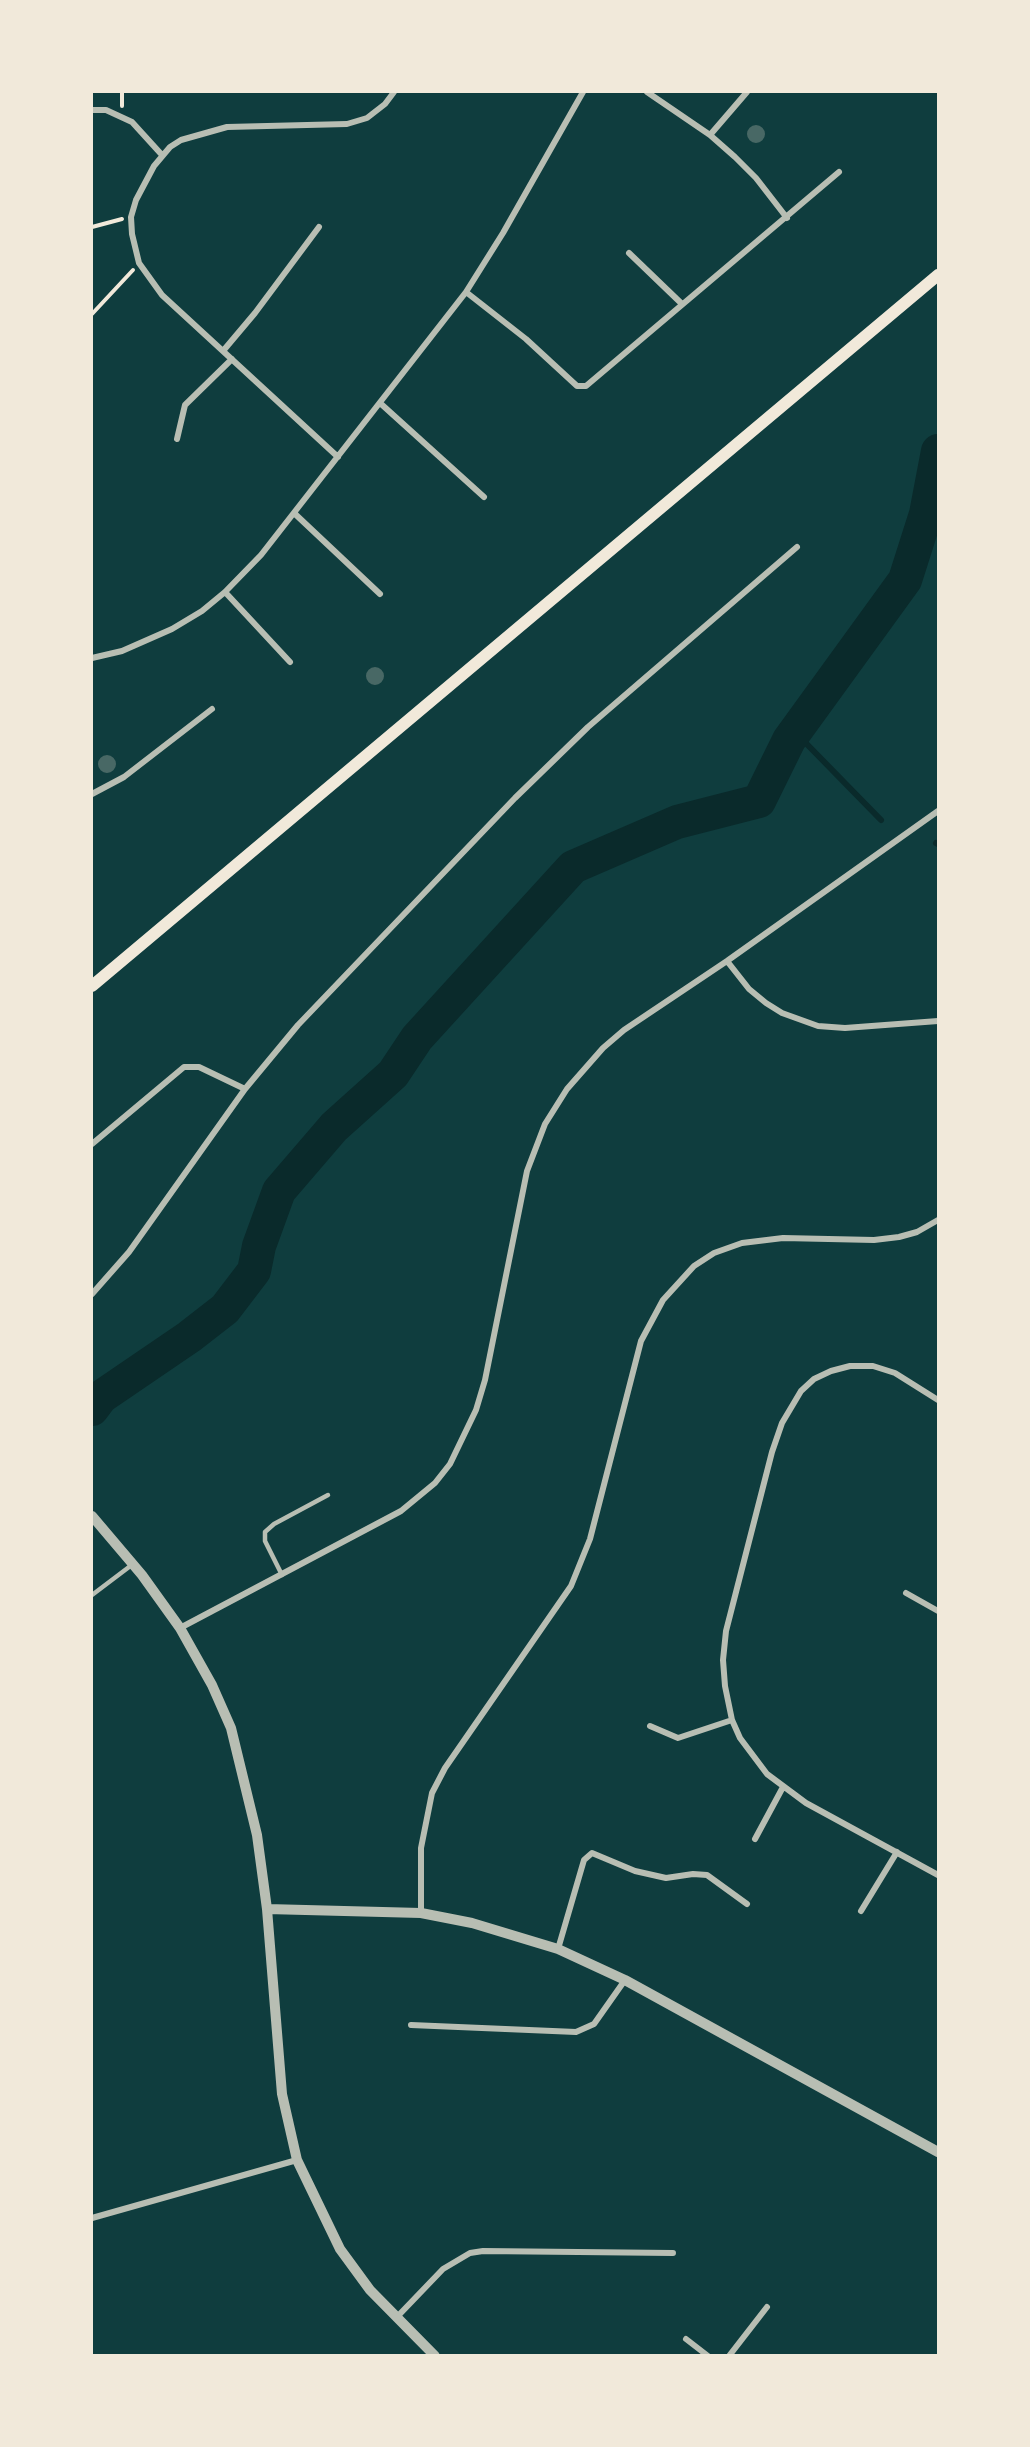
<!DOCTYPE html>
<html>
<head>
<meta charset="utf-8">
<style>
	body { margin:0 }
	#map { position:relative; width:1030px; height:2447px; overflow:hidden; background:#0f3d3e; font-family:Cabin,sans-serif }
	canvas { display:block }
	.frame { position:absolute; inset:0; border:93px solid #f1e9da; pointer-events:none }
</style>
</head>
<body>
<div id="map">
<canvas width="1030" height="2447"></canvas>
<div class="frame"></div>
</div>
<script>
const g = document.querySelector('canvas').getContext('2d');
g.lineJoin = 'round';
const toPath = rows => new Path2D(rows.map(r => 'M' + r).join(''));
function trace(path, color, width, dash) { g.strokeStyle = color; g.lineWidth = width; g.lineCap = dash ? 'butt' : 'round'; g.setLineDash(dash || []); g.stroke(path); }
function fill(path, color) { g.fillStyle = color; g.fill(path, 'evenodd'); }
const stream = toPath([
	[795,732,881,820],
	[936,843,938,844]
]);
const river = toPath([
	[92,1409,101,1397,189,1337,225,1309,254,1271,259,1246,279,1191,334,1127,393,1074,417,1038,573,867,677,822,759,801,789,740,905,580,926,514,938,451]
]);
const building = toPath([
	'747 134a9 9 0 1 1 18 0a9 9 0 1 1-18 0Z',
	'366 676a9 9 0 1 1 18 0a9 9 0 1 1-18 0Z',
	'98 764a9 9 0 1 1 18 0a9 9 0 1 1-18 0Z'
]);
const path = toPath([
	[122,92,122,106],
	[92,227,122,219],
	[92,314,133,270]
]);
const service = toPath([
	[282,1575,265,1541,265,1532,274,1524,328,1495],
	[92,1595,133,1564]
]);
const minor = toPath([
	[647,92,710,135,735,157,756,178,787,218],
	[92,110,106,110,132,122,162,155],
	[710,135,747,92],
	[629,253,682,304],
	[466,292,526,339,577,386,586,386,839,172],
	[223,351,255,313,319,227],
	[380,403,484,497],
	[177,439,185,405,232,359],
	[338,457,162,295,139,263,132,234,131,217,136,200,154,166,170,147,181,140,227,127,347,124,367,118,385,104,394,92],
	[294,513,380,594],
	[225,592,290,662],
	[92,658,122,651,172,629,202,611,225,592,261,555,466,292,503,233,583,92],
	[92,794,124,777,212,709],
	[727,961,749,989,766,1003,782,1013,818,1026,845,1028,938,1021],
	[92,1144,184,1067,199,1067,245,1089],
	[92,1294,129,1252,245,1089,298,1025,515,798,588,727,797,547],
	[938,1400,895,1373,873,1366,850,1366,831,1371,814,1379,801,1391,782,1423,772,1452,726,1631,723,1660,725,1686,732,1720,740,1738,767,1774,806,1803,938,1875],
	[906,1593,938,1611],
	[180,1628,401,1511,435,1483,450,1464,476,1410,485,1380,527,1171,545,1124,567,1089,603,1048,624,1030,727,961,938,811],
	[650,1726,678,1738,732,1720],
	[755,1839,783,1787],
	[861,1911,897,1852],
	[421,1913,421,1848,432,1793,445,1768,571,1586,590,1539,641,1341,663,1300,694,1266,714,1253,742,1243,783,1238,874,1240,899,1237,917,1232,938,1220],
	[558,1949,584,1860,592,1853,635,1871,666,1878,693,1874,707,1875,747,1904],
	[411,2025,576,2032,594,2024,625,1980],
	[92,2218,297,2160],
	[396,2318,443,2269,470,2253,483,2251,673,2253],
	[686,2339,708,2356],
	[729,2356,767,2307]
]);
const tertiary = toPath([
	[92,1516,142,1575,180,1628,212,1685,231,1728,257,1835,267,1909,282,2094,297,2160,340,2249,370,2290,435,2356],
	[267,1909,421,1913,472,1923,558,1949,625,1980,938,2152]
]);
const secondary = toPath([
	[92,986,938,275]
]);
trace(stream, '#0a2a2b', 6);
trace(river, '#0a2a2b', 34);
fill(building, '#486865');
trace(path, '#f1e9da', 4);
trace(service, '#b8beb3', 4.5);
trace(minor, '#b8beb3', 6);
trace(tertiary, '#b8beb3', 10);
trace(secondary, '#f1e9da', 12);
</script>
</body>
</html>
